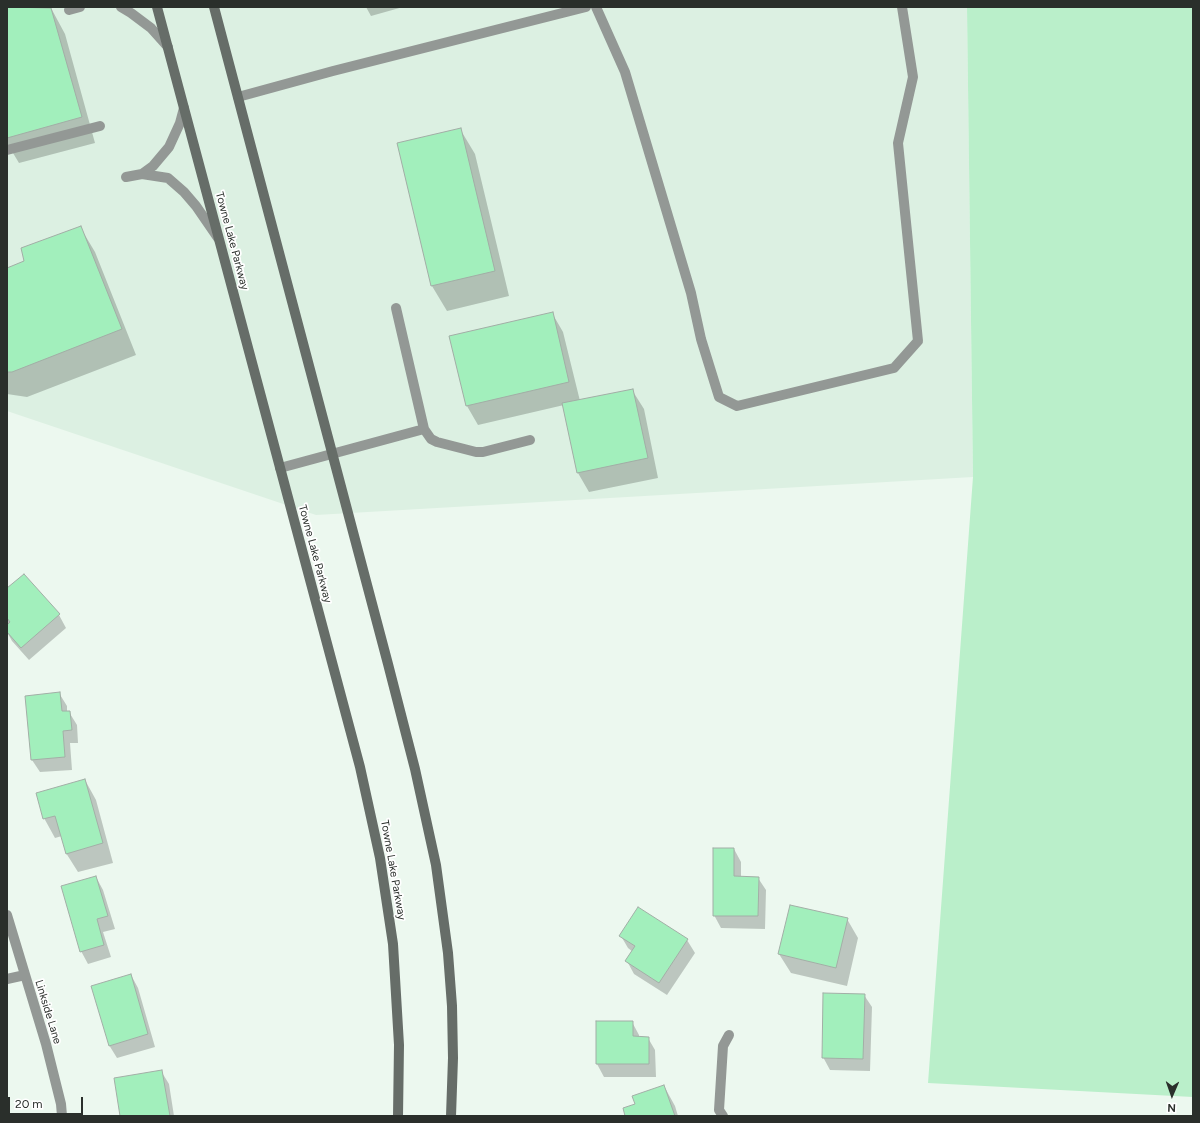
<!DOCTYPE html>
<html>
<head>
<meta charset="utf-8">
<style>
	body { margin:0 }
	#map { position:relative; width:1200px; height:1123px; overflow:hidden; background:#ecf8ef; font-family:Figtree,sans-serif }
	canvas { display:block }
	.frame { position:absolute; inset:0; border:8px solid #2a2f2b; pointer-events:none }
	.north { position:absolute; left:1152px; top:1075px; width:40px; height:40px; -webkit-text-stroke:3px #fff; paint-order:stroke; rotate:182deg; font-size:11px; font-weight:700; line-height:16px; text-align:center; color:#2a2f2b }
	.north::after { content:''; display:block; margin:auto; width:14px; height:18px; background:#2a2f2b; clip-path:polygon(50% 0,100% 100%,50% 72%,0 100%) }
	.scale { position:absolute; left:8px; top:1097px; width:75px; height:18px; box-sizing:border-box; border:2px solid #2a2f2b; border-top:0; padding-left:5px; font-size:12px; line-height:14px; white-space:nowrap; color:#2a2f2b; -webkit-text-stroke:3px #fff; paint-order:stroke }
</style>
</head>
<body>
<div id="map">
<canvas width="1200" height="1123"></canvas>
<div class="frame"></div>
<div class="north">N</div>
<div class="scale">20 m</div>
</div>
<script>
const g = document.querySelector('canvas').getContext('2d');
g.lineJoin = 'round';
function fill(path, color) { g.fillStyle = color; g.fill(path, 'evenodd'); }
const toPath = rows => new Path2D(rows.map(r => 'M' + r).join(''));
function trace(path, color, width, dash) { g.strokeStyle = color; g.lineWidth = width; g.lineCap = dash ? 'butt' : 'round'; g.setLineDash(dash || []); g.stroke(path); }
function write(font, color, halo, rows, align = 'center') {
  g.font = font + ' Figtree,sans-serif'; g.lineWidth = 3.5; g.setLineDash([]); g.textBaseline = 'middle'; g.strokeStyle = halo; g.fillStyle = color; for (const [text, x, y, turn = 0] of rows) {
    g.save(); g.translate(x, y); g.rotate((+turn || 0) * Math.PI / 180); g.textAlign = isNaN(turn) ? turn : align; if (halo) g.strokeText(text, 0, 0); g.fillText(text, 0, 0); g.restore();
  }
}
const built = toPath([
	[7,7,967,7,973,477,316,515,7,411]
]);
const green = toPath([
	[967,7,1193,7,1193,1097,928,1083,973,477]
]);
const shadow = toPath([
	[7,7,48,7,51,8,65,34,95,143,19,163,7,143],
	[366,7,403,7,371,16],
	[460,129,475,154,509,296,447,311,432,286],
	[80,227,95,252,136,355,27,397,7,394,7,269,26,261],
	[552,313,563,332,580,401,632,390,644,409,658,478,589,492,578,473,564,405,478,425,467,406],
	[7,590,59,615,66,628,29,660,12,641,7,632,7,626,9,624,7,622],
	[59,693,67,706,67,712,69,712,77,725,78,743,70,743,72,770,40,772,32,760],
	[85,780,96,800,113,863,78,872,66,853,62,836,55,838,44,818],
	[734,849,741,862,741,877,758,878,766,890,765,929,721,928,714,915],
	[96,877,103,890,115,929,103,932,111,957,88,964,81,951],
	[847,919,858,938,847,986,791,973,779,954],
	[621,936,687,940,695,953,667,995,634,974,627,961,633,952,628,948],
	[131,975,138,988,155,1047,117,1058,109,1045],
	[864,995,872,1007,870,1071,830,1070,823,1057],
	[632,1022,639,1035,639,1038,648,1038,655,1050,656,1077,604,1077,597,1064],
	[161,1071,169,1084,174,1116,121,1116],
	[664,1086,675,1106,678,1116,626,1116,636,1105]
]);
const building = toPath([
	[7,7,51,8,82,117,7,138,7,7],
	[461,128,495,271,431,286,397,143,461,128],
	[81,226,122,329,12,372,7,372,7,268,24,261,21,248,81,226],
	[553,312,569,382,466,406,449,336,553,312],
	[633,389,648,458,577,473,562,403,633,389],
	[24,574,60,614,21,648,7,632,7,625,10,622,7,618,7,588,24,574],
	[60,692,62,711,70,711,72,730,63,731,65,757,31,760,25,696,60,692],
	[85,779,103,843,66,854,55,816,43,819,36,793,85,779],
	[713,848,734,848,734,876,759,877,758,916,713,916,713,848],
	[96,876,108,916,97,919,104,945,80,952,61,886,96,876],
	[790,905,848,918,836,968,778,954,790,905],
	[638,907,688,939,659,983,625,961,635,946,619,936,638,907],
	[131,974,148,1034,109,1046,91,986,131,974],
	[823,993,865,994,863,1059,822,1058,823,993],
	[596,1021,633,1021,633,1036,649,1037,649,1064,596,1064,596,1021],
	[162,1070,170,1116,120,1116,114,1078,162,1070],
	[664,1085,675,1116,625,1116,623,1108,635,1104,632,1096,664,1085]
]);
const lane = toPath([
	[121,7,131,13,151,28,168,47],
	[596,7,625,72,691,293,701,339,719,397,737,406,894,368,918,341,898,143,913,77,902,7],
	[69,10,80,7],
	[238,97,333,71,586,7],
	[184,108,180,123,169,147,153,166,142,174,168,178,184,192,196,206,218,238],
	[7,150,100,126],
	[126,177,142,174],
	[396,308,424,429,431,439,437,442,476,452,483,452,530,440],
	[280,468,424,429]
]);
const street = toPath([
	[7,915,46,1044,61,1104,62,1116],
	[7,979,25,975],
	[723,1116,719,1110,723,1046,729,1035]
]);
const secondary = toPath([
	[157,7,360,767,380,858,393,944,399,1045,398,1116],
	[214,7,388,664,415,769,436,865,448,953,452,1006,453,1058,451,1116]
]);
const streetNames = [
	["Towne Lake Parkway",232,241,75],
	["Towne Lake Parkway",315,554,75],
	["Towne Lake Parkway",393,870,80],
	["Linkside Lane",48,1012,73]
];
fill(built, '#dcf0e2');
fill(green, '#baefca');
fill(shadow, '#0003');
fill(building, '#a2efbc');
trace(building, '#a2aea6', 1);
trace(lane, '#939895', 10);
trace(street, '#939895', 10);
trace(secondary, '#666d68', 10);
write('11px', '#2a2f2b', '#fff', streetNames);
</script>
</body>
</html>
